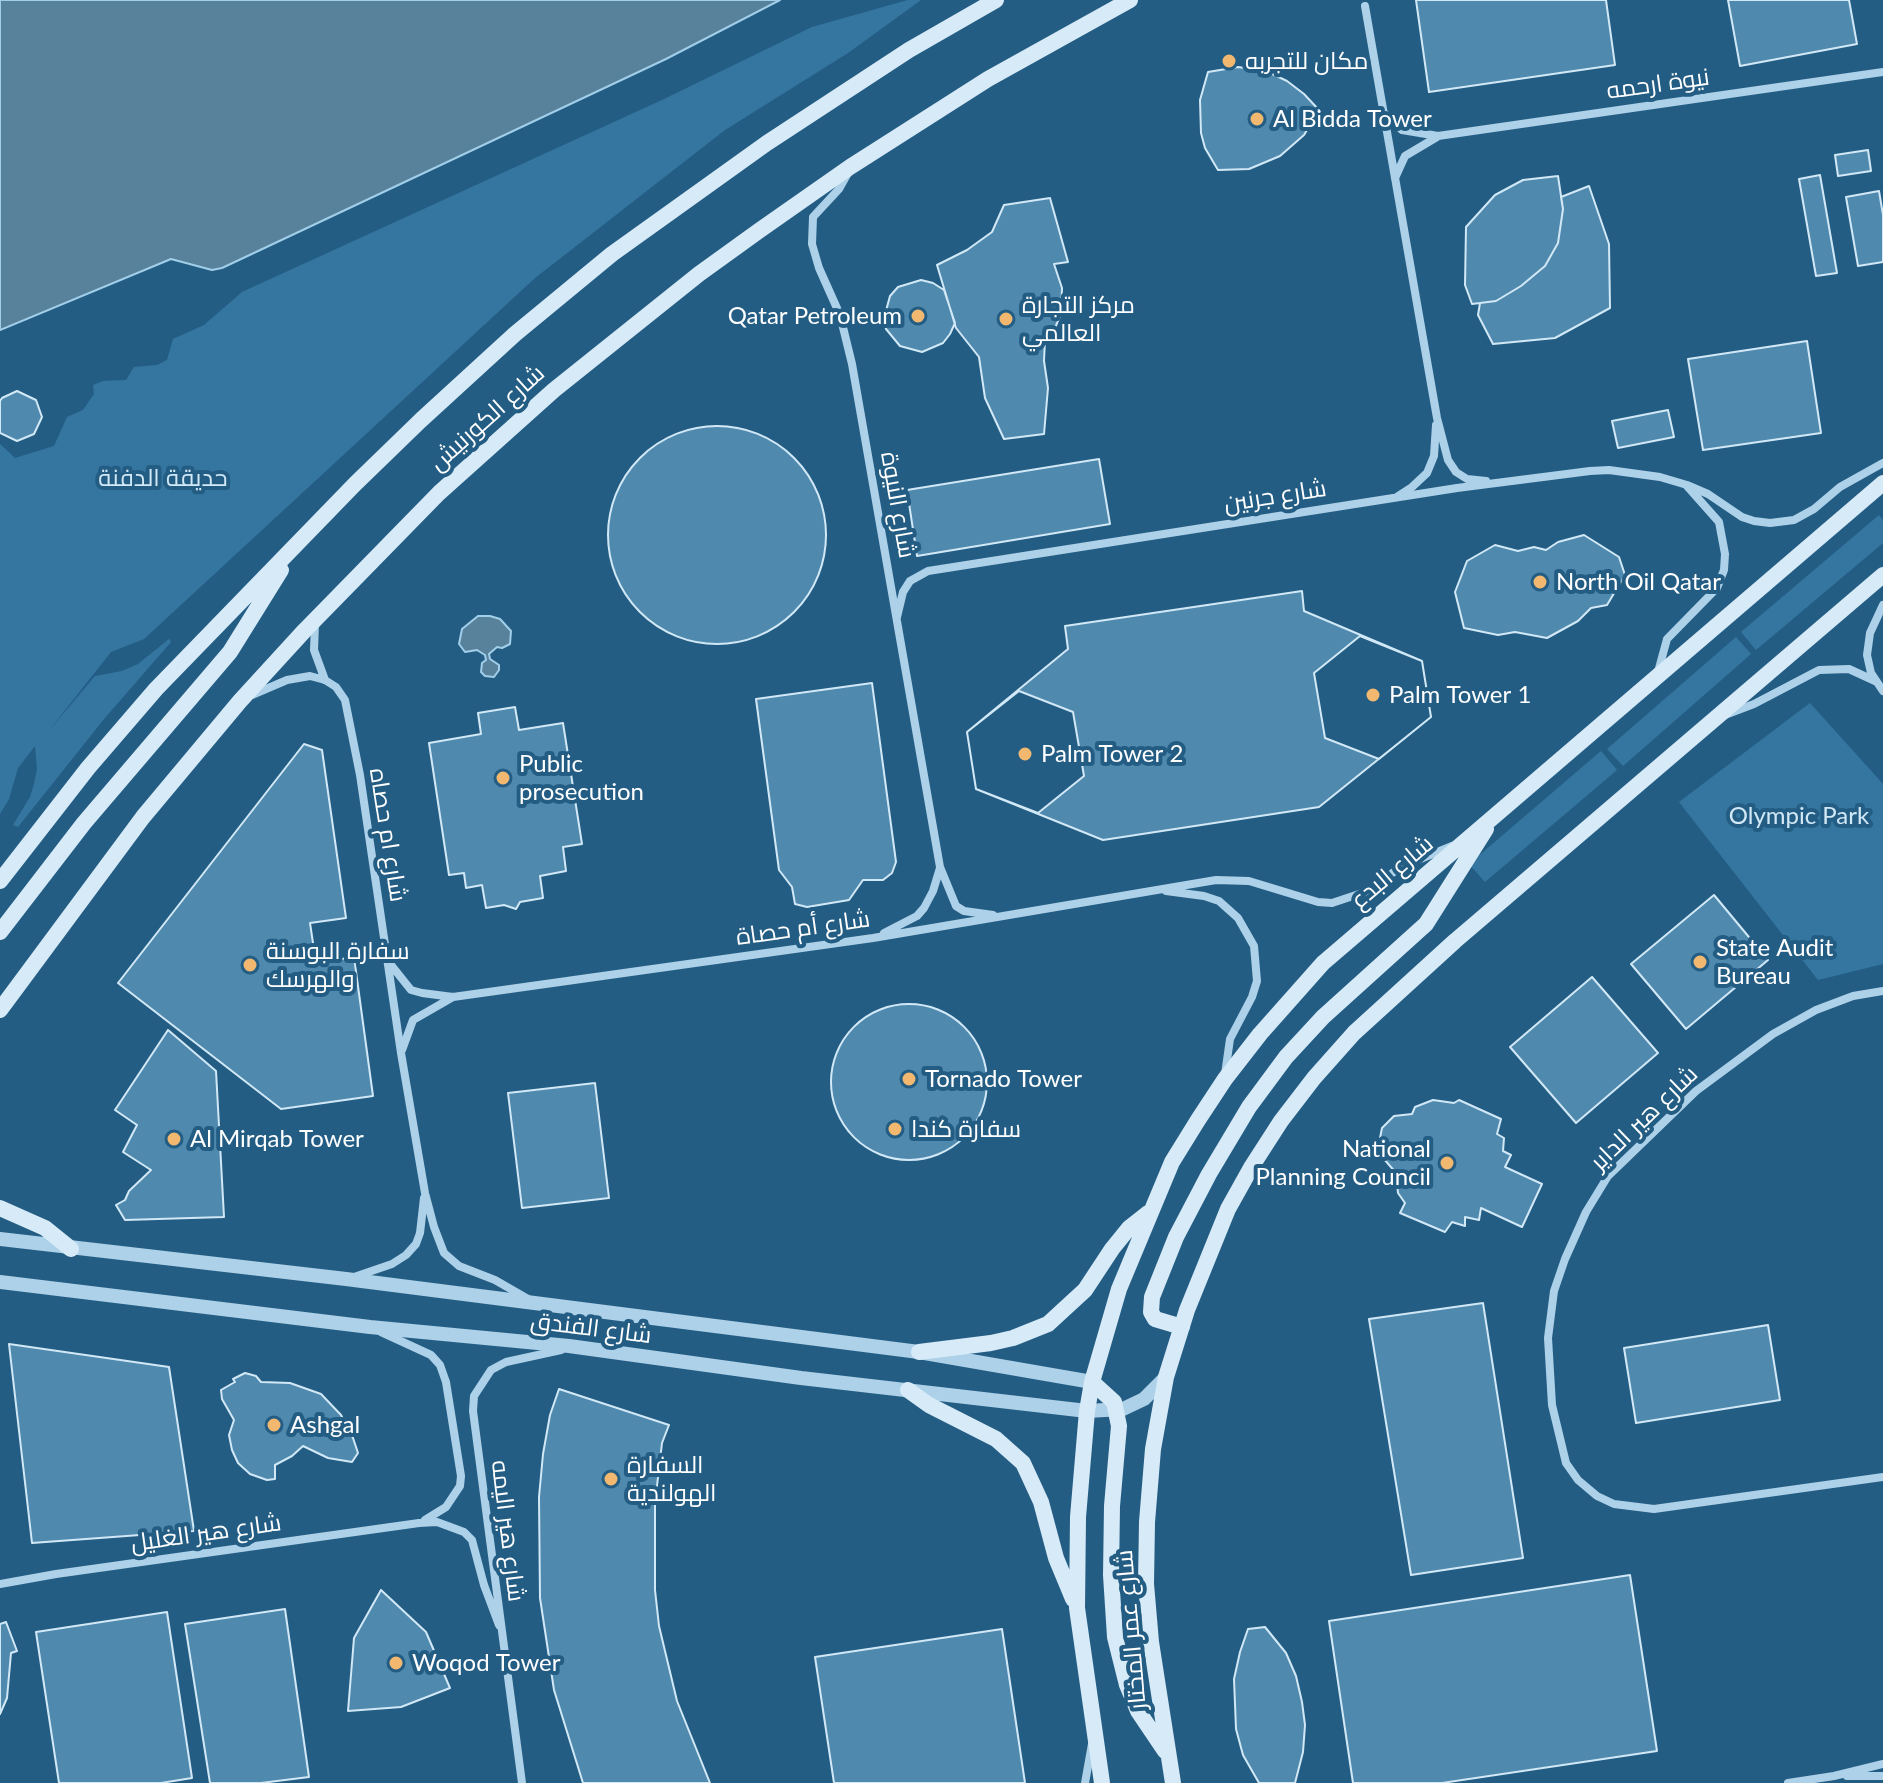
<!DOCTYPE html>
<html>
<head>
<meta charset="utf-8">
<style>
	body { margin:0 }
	canvas { display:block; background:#245d84 }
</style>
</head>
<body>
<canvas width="1883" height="1783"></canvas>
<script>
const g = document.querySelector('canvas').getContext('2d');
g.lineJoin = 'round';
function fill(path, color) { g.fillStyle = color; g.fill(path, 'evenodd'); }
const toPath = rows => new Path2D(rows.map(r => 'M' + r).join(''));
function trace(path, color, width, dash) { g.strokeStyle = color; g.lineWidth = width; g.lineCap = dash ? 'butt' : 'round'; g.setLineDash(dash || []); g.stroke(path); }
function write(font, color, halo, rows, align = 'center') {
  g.font = font + ' Lato,Cairo,sans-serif'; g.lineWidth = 8; g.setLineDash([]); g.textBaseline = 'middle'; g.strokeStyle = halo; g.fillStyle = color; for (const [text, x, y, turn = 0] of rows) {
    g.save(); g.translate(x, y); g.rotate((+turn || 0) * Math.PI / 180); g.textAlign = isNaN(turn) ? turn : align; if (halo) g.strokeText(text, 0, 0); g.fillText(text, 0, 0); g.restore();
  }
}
const green = toPath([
	[908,0,921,0,848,53,725,130,535,278,144,639,111,652,47,733,95,676,122,671,138,664,169,639,171,642,104,719,18,827,13,825,30,797,34,784,37,769,35,746,18,768,9,799,0,814,0,444,15,458,54,446,67,417,83,410,94,394,93,385,103,381,126,380,134,367,157,365,167,360,173,339,204,325,242,292,662,100,812,27],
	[1879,515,1883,520,1883,543,1756,650,1741,632],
	[1736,637,1751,654,1623,766,1607,749],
	[1810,703,1883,784,1883,964,1818,980,1679,802],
	[1601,751,1617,770,1485,882,1469,864]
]);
const water = toPath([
	[0,0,780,0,666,59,222,268,212,270,171,259,0,330,0,0],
	[478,616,490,616,500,619,511,631,510,644,502,648,497,647,489,654,490,659,499,665,499,670,494,677,485,676,481,672,482,663,486,660,485,655,477,650,465,652,459,644,462,629,478,616]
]);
const building = toPath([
	[1416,0,1606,0,1615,65,1429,92,1416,0],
	[1728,0,1849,0,1857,44,1740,66,1728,0],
	[1238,67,1266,71,1287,81,1304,94,1319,110,1304,135,1280,156,1249,169,1218,170,1205,148,1201,133,1200,100,1208,72,1238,67],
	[1868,150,1871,171,1838,176,1835,155,1868,150],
	[1820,175,1837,273,1816,276,1799,179,1820,175],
	[1558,176,1563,209,1558,243,1545,266,1521,286,1496,301,1472,304,1465,285,1466,227,1495,195,1523,180,1558,176],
	[1589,186,1609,244,1610,308,1555,338,1493,344,1478,315,1480,303,1496,301,1521,286,1545,266,1558,243,1563,209,1561,197,1589,186],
	[1879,191,1883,215,1883,262,1858,266,1846,197,1879,191],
	[1050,198,1068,262,1054,264,1062,288,1061,314,1055,328,1045,339,1044,361,1048,388,1044,434,1004,439,985,398,979,357,956,328,937,265,967,250,992,232,1004,205,1050,198],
	[921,280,933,283,944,290,955,323,950,334,943,343,922,352,900,346,886,329,884,318,890,296,898,287,921,280],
	[1807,341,1821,433,1703,450,1688,359,1807,341],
	[17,391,36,400,42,417,34,434,17,441,0,433,0,401,2,398,17,391],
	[1668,410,1674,437,1618,448,1612,421,1668,410],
	'608 535a109 109 0 1 1 218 0a109 109 0 1 1-218 0Z',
	[1099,459,1110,524,917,556,907,490,1099,459],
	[1584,535,1619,557,1625,575,1607,605,1591,608,1578,621,1547,638,1515,632,1498,635,1464,628,1455,592,1467,561,1495,545,1518,551,1534,547,1546,550,1558,542,1584,535],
	[1302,591,1304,611,1422,661,1431,717,1319,807,1103,840,976,789,967,732,1068,649,1065,626,1302,591],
	[1360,636,1422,661,1431,717,1379,759,1325,738,1314,673,1360,636],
	[872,683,896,862,892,873,883,880,863,880,849,900,807,907,795,904,792,887,779,870,756,699,872,683],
	[1019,691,1073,712,1084,776,1038,813,976,789,967,732,1019,691],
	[515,707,519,730,563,723,582,844,563,847,566,871,540,876,543,898,520,902,516,909,504,905,486,908,482,885,466,888,464,873,449,875,429,743,481,734,478,713,515,707],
	[304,744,322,750,346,918,310,923,316,963,354,957,373,1096,281,1109,118,983,304,744],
	[1714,895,1768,960,1686,1029,1631,964,1714,895],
	[1592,977,1658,1053,1576,1123,1510,1047,1592,977],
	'831 1082a78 78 0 1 1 156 0a78 78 0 1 1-156 0Z',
	[168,1030,216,1071,224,1217,125,1220,116,1205,125,1200,129,1191,151,1170,123,1152,137,1125,115,1110,168,1030],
	[595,1083,609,1198,522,1208,508,1093,595,1083],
	[1433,1100,1454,1103,1459,1100,1501,1119,1497,1134,1504,1138,1503,1151,1511,1155,1505,1167,1542,1184,1522,1227,1481,1208,1479,1220,1465,1217,1465,1226,1452,1222,1445,1232,1400,1213,1405,1203,1398,1193,1396,1173,1384,1159,1379,1143,1382,1128,1394,1116,1412,1114,1415,1107,1433,1100],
	[1483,1303,1523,1558,1411,1575,1369,1319,1483,1303],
	[1768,1325,1780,1400,1636,1423,1624,1348,1768,1325],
	[9,1344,169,1367,194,1531,32,1543,9,1344],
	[245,1373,256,1376,261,1382,290,1383,321,1394,341,1415,353,1438,358,1453,352,1462,328,1458,303,1446,292,1456,275,1465,275,1479,267,1480,250,1474,238,1463,232,1450,229,1435,234,1420,222,1399,221,1390,235,1382,233,1379,245,1373],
	[559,1389,669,1425,662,1443,655,1503,655,1590,659,1626,677,1701,710,1783,583,1783,554,1690,540,1598,539,1497,543,1454,550,1415,559,1389],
	[1630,1575,1657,1751,1442,1783,1353,1783,1329,1621,1630,1575],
	[381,1590,426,1632,450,1688,401,1707,348,1711,354,1638,381,1590],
	[285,1609,309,1777,261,1783,210,1783,185,1624,285,1609],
	[167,1612,192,1778,161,1783,59,1783,36,1632,167,1612],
	[6,1622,17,1651,11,1653,7,1698,0,1714,0,1624,6,1622],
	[1265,1627,1286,1653,1296,1676,1302,1702,1305,1725,1303,1752,1295,1783,1259,1783,1243,1755,1236,1729,1234,1679,1240,1652,1248,1629,1265,1627],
	[1002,1629,1025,1783,834,1783,815,1657,1002,1629]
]);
const minor = toPath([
	[1365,6,1437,418,1448,460,1456,472,1467,479,1486,481],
	[1384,113,1402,130,1438,136,1883,72],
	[848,173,839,189,813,217,812,244,819,268,840,315,852,364,940,867,956,906,964,911,993,915],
	[1395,178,1405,156,1437,137],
	[1398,496,1412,487,1427,473,1434,456,1436,425],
	[1883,605,1870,633,1867,655,1871,673,1883,691],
	[897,617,903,592,910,581,928,571,1457,488,1590,471,1609,470,1660,477,1687,485,1708,494,1742,517,1754,521,1770,523,1794,520,1814,509,1840,487,1883,463],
	[315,624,314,650,325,680],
	[1658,672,1667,639,1717,588,1724,570,1725,554,1719,522,1687,486],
	[252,695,287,680,310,676,325,680,336,687,345,700,360,775,401,1053,425,1193,434,1227,444,1253,459,1266,495,1280,528,1299],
	[1725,715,1754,704,1819,670,1849,669,1875,681],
	[1166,891,1204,896,1219,901,1238,918,1254,946,1257,981,1252,997,1230,1039,1225,1074],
	[884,933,917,916,924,908,933,891,940,868],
	[387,960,411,990,422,993,453,997,873,938,1216,880,1249,881,1318,902,1332,903,1365,892,1401,867,1452,846],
	[1883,991,1853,996,1816,1010,1773,1034,1696,1091,1608,1176,1586,1212,1565,1259,1554,1291,1548,1338,1552,1405,1566,1463,1578,1480,1597,1496,1614,1504,1654,1509,1883,1477],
	[402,1050,413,1020,453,997],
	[354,1277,392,1264,406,1255,416,1244,420,1233,424,1198],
	[381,1332,431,1355,440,1365,446,1382,461,1476,460,1486,446,1507,425,1520],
	[0,1584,56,1574,419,1523,437,1522,464,1532,472,1540,484,1585,499,1625],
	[1847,1776,1883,1776],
	[522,1783,473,1411,474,1396,491,1370,506,1362,561,1350],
	[1085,1783,1092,1744],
	[1788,1783,1834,1776,1883,1764]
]);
const tertiary = toPath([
	[0,1239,346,1279,919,1352,1092,1382],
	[0,1282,370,1327,569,1346,801,1378,1087,1411,1123,1409,1144,1399,1166,1377]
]);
const secondary = toPath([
	[0,881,88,768,156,689,355,484,421,420,515,334,612,254,767,143,909,50,996,0],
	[0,932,84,823,230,652,281,570],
	[0,1010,143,817,240,701,305,630,439,493,554,390,699,274,760,230,850,167,988,79,1130,0],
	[0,1208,45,1228,71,1249],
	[1182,1327,1155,1319,1151,1312,1152,1297,1176,1237,1209,1174,1249,1107,1286,1057,1323,1017,1426,924,1486,829],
	[919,1352,991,1343,1013,1338,1048,1324,1085,1290,1112,1249,1129,1228,1148,1213],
	[1092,1382,1114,1402,1119,1426,1112,1506,1111,1575,1115,1637,1127,1685,1138,1711,1165,1751],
	[908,1390,929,1405,996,1439,1023,1463,1041,1502,1056,1558,1073,1599],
	[1102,1783,1077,1608,1078,1517,1087,1411,1092,1382,1119,1289,1172,1162,1198,1120,1225,1079,1260,1034,1323,963,1883,483],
	[1173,1783,1151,1642,1146,1584,1147,1522,1153,1449,1166,1377,1187,1310,1228,1209,1252,1166,1281,1121,1314,1078,1354,1033,1455,941,1883,575]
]);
const markers = [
	[1229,61,8,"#f2b870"],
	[1257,119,8,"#f2b870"],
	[918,316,8,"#f2b870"],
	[1006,319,8,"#f2b870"],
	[1540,582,8,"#f2b870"],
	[1373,695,8,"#f2b870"],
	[1025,754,8,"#f2b870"],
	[503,778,8,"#f2b870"],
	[1700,962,8,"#f2b870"],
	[250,965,8,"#f2b870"],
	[909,1079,8,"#f2b870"],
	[895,1129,8,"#f2b870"],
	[174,1139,8,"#f2b870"],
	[1447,1163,8,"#f2b870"],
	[274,1425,8,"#f2b870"],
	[611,1479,8,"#f2b870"],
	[396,1663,8,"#f2b870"]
];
const poiNames = [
	["مكان للتجربه",1245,61],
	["Al Bidda Tower",1273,119],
	["مركز التجارة",1022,305],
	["العالمي",1022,333],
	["Qatar Petroleum",902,316,"right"],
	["North Oil Qatar",1556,582],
	["Palm Tower 1",1389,695],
	["Palm Tower 2",1041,754],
	["Public",519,764],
	["prosecution",519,792],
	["State Audit",1716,948],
	["Bureau",1716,976],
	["سفارة البوسنة",266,951],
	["والهرسك",266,979],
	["Tornado Tower",925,1079],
	["سفارة كندا",911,1129],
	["Al Mirqab Tower",190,1139],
	["National",1431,1149,"right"],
	["Planning Council",1431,1177,"right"],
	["Ashgal",290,1425],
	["السفارة",627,1465],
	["الهولندية",627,1493],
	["Woqod Tower",412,1663]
];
const streetNames = [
	["نيوة ارحمه",1658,84,-8],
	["شارع الكورنيش",487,418,-42],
	["شارع جرنين",1275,496,-9],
	["شارع النيوة",898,505,80],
	["شارع ام حصاه",388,835,81],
	["شارع البدع",1392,872,-40],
	["شارع أم حصاة",803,928,-8],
	["شارع هير الداير",1644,1118,-44],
	["شارع الفندق",591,1328,7],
	["شارع هير اليمه",508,1531,83],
	["شارع هير الغليل",206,1533,-8],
	["شارع عمر المختار",1131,1630,-95]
];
const parkNames = [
	["حديقة الدفنة",163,478],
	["Olympic Park",1799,816]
];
fill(green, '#3576a0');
fill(water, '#58819b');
trace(water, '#a1cee9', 2);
fill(building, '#5089ae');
trace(building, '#d1e8f6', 2);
trace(minor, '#add1e8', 8);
trace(tertiary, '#add1e8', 14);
trace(secondary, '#d7eaf7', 16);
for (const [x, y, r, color] of markers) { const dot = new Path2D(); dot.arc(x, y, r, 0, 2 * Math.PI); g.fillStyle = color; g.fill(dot); trace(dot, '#245d84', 3); }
write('24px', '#fff', '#245d84', poiNames, 'left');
write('24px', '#fff', '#245d84', streetNames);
write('24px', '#d1e8f6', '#245d84', parkNames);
</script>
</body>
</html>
